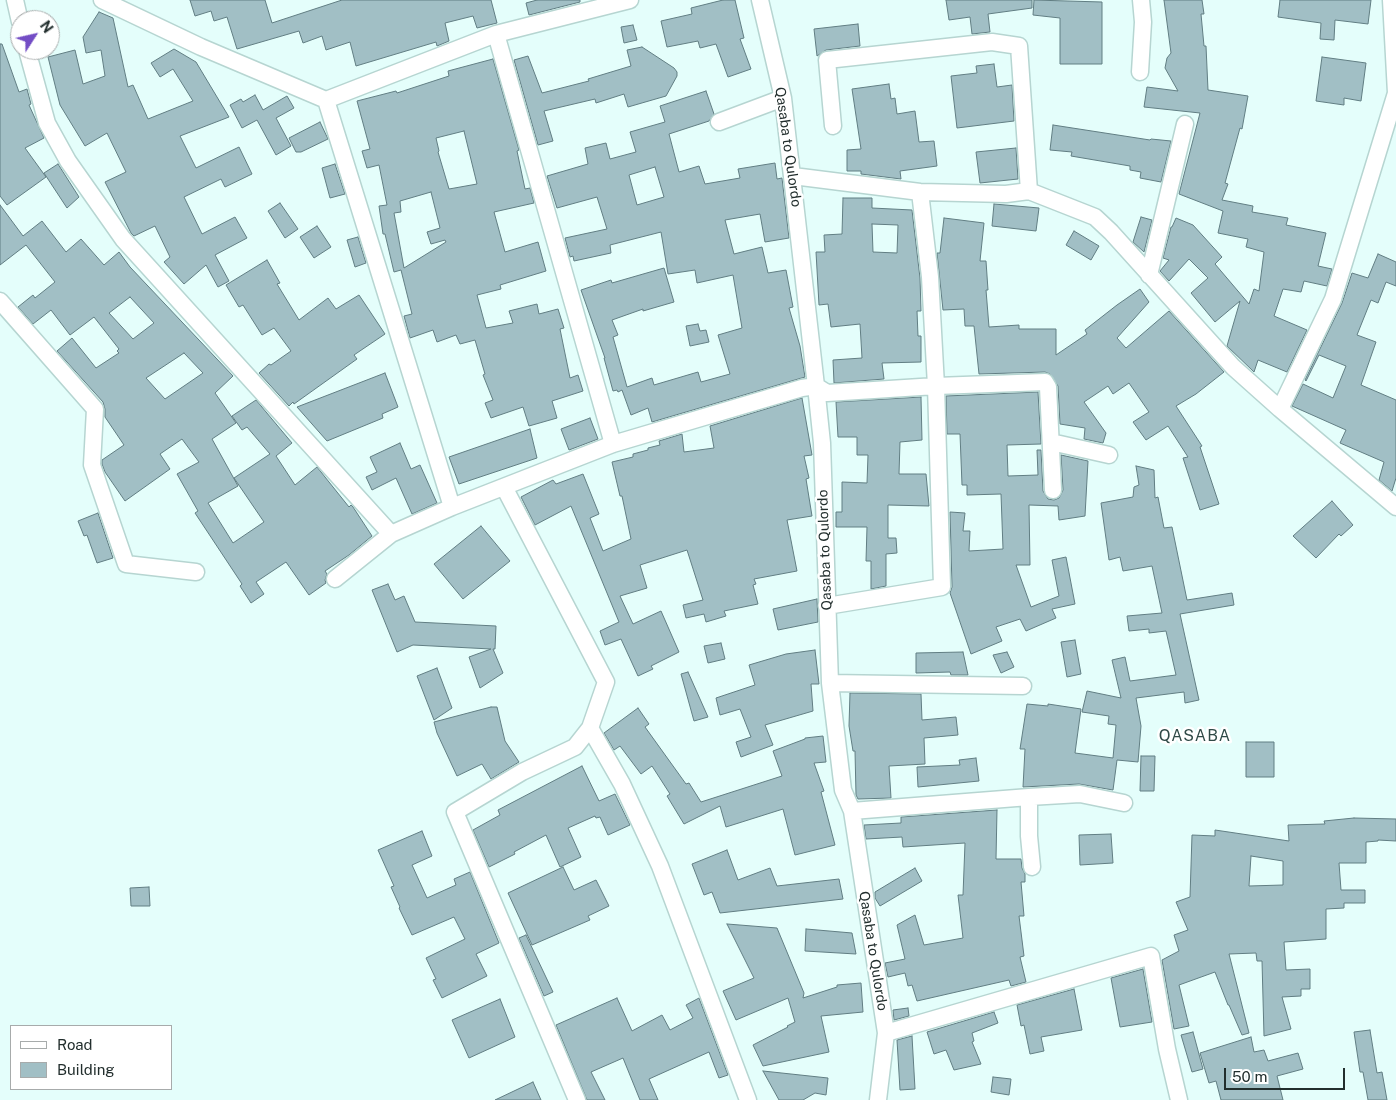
<!DOCTYPE html>
<html>
<head>
<meta charset="utf-8">
<style>
	body { margin:0 }
	#map { position:relative; width:1396px; height:1100px; overflow:hidden; background:#e4fefb; font-family:"Public Sans",sans-serif }
	canvas { display:block }
	.legend { position:absolute; left:10px; top:1025px; width:162px; height:65px; box-sizing:border-box; background:#fff; border:1px solid #a7abab; margin:0; padding:6px 9px; list-style:none; font-size:15px; color:#222e2d }
	.legend li { display:flex; align-items:center; gap:10px; height:25px }
	.legend b { width:25px; border:1px solid #a7abab }
	.north { position:absolute; left:10px; top:10px; width:50px; height:50px; box-sizing:border-box; background:#fff; border:1px solid #a7abab; border-radius:50%; rotate:55deg; font-size:14px; font-weight:700; line-height:20px; text-align:center; color:#222e2d }
	.north::after { content:''; display:block; margin:auto; width:18px; height:22px; background:#734dc5; clip-path:polygon(50% 0,100% 100%,50% 72%,0 100%) }
	.scale { position:absolute; left:1224px; top:1068px; width:121px; height:22px; box-sizing:border-box; border:2px solid #222e2d; border-top:0; padding-left:6px; font-size:15px; line-height:18px; white-space:nowrap; color:#222e2d; -webkit-text-stroke:4px #fff; paint-order:stroke }
</style>
</head>
<body>
<div id="map">
<canvas width="1396" height="1100"></canvas>
<ul class="legend">
<li><b style="height:6px;background:#fff"></b>Road</li>
<li><b style="height:14px;background:#a1bfc5"></b>Building</li>
</ul>
<div class="north">N</div>
<div class="scale">50 m</div>
</div>
<script>
const g = document.querySelector('canvas').getContext('2d');
g.lineJoin = 'round';
function fill(path, color) { g.fillStyle = color; g.fill(path, 'evenodd'); }
const toPath = rows => new Path2D(rows.map(r => 'M' + r).join(''));
function trace(path, color, width, dash) { g.strokeStyle = color; g.lineWidth = width; g.lineCap = dash ? 'butt' : 'round'; g.setLineDash(dash || []); g.stroke(path); }
function write(font, color, halo, rows, align = 'center') {
  g.font = font + ' "Public Sans",sans-serif'; g.lineWidth = 5; g.setLineDash([]); g.textBaseline = 'middle'; g.strokeStyle = halo; g.fillStyle = color; for (const [text, x, y, turn = 0] of rows) {
    g.save(); g.translate(x, y); g.rotate((+turn || 0) * Math.PI / 180); g.textAlign = isNaN(turn) ? turn : align; if (halo) g.strokeText(text, 0, 0); g.fillText(text, 0, 0); g.restore();
  }
}
const building = toPath([
	[190,0,265,0,272,23,342,0,491,0,497,23,477,28,473,16,445,23,449,41,437,46,436,42,356,66,350,42,326,50,322,36,303,43,299,31,237,49,227,17,214,21,211,11,195,16,190,0],
	[537,0,580,0,580,2,529,15,526,3,537,0],
	[723,0,735,0,744,38,740,39,751,69,728,77,716,44,700,48,698,41,667,47,661,21,692,14,691,8,723,0],
	[946,0,1032,0,1032,8,988,14,990,32,972,34,970,17,949,20,946,0],
	[1034,0,1102,2,1102,64,1060,64,1060,18,1033,15,1034,0],
	[1164,0,1202,0,1204,14,1201,14,1204,46,1206,46,1208,90,1248,96,1242,129,1240,128,1225,183,1228,184,1222,200,1253,206,1252,212,1288,218,1286,225,1326,233,1318,266,1332,269,1327,286,1304,281,1301,292,1283,289,1274,316,1307,330,1287,372,1258,360,1254,372,1227,346,1240,301,1215,322,1191,293,1208,278,1189,259,1169,281,1160,271,1169,260,1163,258,1171,227,1172,227,1176,218,1193,225,1222,257,1215,264,1249,304,1254,289,1259,291,1264,252,1246,247,1248,239,1218,233,1223,211,1179,194,1200,113,1144,107,1147,87,1178,91,1165,68,1167,58,1171,53,1164,0],
	[1280,0,1371,0,1368,24,1335,20,1334,40,1320,39,1321,23,1278,17,1280,0],
	[99,12,113,18,128,87,133,85,148,119,193,101,173,69,160,77,151,63,174,49,196,62,229,117,180,136,196,168,239,147,252,174,225,187,221,179,184,197,202,234,235,217,247,238,215,255,229,281,218,287,206,265,184,284,164,262,170,257,155,226,134,236,131,233,105,182,126,172,107,133,85,146,60,105,48,57,75,50,83,84,105,76,101,50,86,53,83,37,99,12],
	[858,24,860,46,826,50,817,56,814,29,858,24],
	[633,25,637,40,624,43,621,27,633,25],
	[0,44,2,44,19,92,27,89,31,104,29,105,44,138,25,148,46,177,7,205,0,196,0,44],
	[642,47,674,68,677,72,677,76,666,96,628,107,624,94,596,103,595,99,544,111,553,141,538,145,514,60,528,56,542,93,589,81,588,79,631,66,627,50,642,47],
	[1322,57,1366,63,1361,101,1344,98,1344,105,1316,101,1322,57],
	[493,59,519,150,517,151,525,189,530,188,534,203,494,212,505,252,538,242,546,271,500,285,501,289,477,295,486,328,513,323,509,311,537,304,539,314,558,309,564,328,560,329,570,378,578,375,583,391,552,401,557,418,529,426,523,407,491,418,485,403,493,400,483,375,485,374,475,340,460,344,456,335,437,342,433,330,410,338,404,316,412,314,401,270,394,272,385,234,383,234,379,206,387,205,379,165,367,168,362,151,370,149,357,101,396,91,397,93,449,76,448,71,493,59],
	[464,131,477,184,449,189,438,152,439,151,436,138,464,131],
	[431,192,440,228,427,232,431,244,445,240,446,242,404,268,394,213,401,212,400,201,431,192],
	[994,64,997,87,1012,85,1014,121,957,128,951,76,977,73,976,66,994,64],
	[889,84,891,99,895,98,897,114,915,111,919,142,934,141,937,166,900,171,901,179,861,174,861,171,847,171,847,150,861,149,852,89,889,84],
	[706,91,714,114,709,121,669,134,679,172,699,166,705,184,740,178,738,169,775,163,777,179,782,178,789,238,765,242,760,214,725,220,734,254,762,247,768,273,786,270,793,307,789,308,800,346,805,377,652,422,648,408,631,415,622,390,618,392,617,390,613,391,604,358,605,358,581,290,611,280,612,283,664,268,674,302,643,311,643,309,612,320,618,335,613,337,627,387,652,378,654,385,698,372,701,382,730,374,718,335,742,328,733,275,697,283,695,270,668,274,661,232,610,245,611,253,574,261,573,256,570,257,565,238,607,229,597,197,557,208,547,176,588,164,585,148,606,143,610,159,636,152,630,132,665,122,660,106,706,91],
	[655,167,664,197,637,205,629,175,655,167],
	[255,95,263,110,287,96,294,108,276,118,291,146,276,155,257,120,242,128,230,105,241,99,243,102,255,95],
	[320,122,328,139,301,152,296,152,289,138,320,122],
	[1053,125,1150,140,1151,139,1171,141,1161,182,1140,178,1141,172,1130,170,1130,166,1071,156,1072,152,1050,150,1053,125],
	[1016,148,1018,179,980,183,976,152,1016,148],
	[58,164,79,197,67,208,44,173,58,164],
	[335,164,345,194,330,198,322,168,335,164],
	[843,198,872,198,872,208,912,210,920,278,921,311,917,311,918,336,921,336,921,362,882,363,884,379,834,383,833,360,862,358,860,324,831,327,828,304,819,305,816,252,825,252,824,235,842,234,843,198],
	[872,224,898,225,897,253,873,252,872,224],
	[280,203,298,229,285,238,268,211,280,203],
	[994,204,1039,208,1036,231,992,226,994,204],
	[0,205,23,236,42,221,66,252,81,239,104,265,119,252,130,267,233,376,215,393,236,423,212,439,238,486,208,503,233,543,264,522,234,478,270,454,247,427,242,430,232,416,256,400,292,443,276,456,295,485,317,467,349,507,351,505,353,507,372,536,349,555,325,571,327,574,325,580,326,583,309,595,286,562,256,582,264,594,251,603,240,586,242,584,195,513,198,511,177,474,199,462,182,439,160,454,170,469,125,501,105,472,102,464,102,460,124,445,105,417,105,409,103,402,57,351,72,338,96,368,119,353,117,351,119,349,94,317,70,335,51,310,33,324,18,307,33,295,35,298,55,282,26,245,0,265,0,205],
	[130,297,154,323,133,339,109,313,130,297],
	[184,353,203,373,165,399,146,378,184,353],
	[1141,217,1152,220,1144,252,1133,242,1141,217],
	[944,218,984,223,980,261,986,261,988,290,986,290,989,327,1019,325,1019,329,1056,329,1056,355,1087,334,1085,330,1117,305,1140,289,1149,302,1117,338,1126,348,1169,311,1224,372,1196,394,1176,406,1202,446,1200,447,1219,504,1200,510,1183,458,1188,457,1168,426,1146,440,1133,422,1149,412,1129,383,1113,394,1108,386,1084,402,1106,433,1103,443,1084,439,1085,428,1060,424,1058,386,1050,374,1045,372,979,374,974,326,965,326,964,309,943,310,937,253,940,253,944,218],
	[317,226,331,247,314,258,300,237,317,226],
	[1074,231,1099,246,1091,260,1066,245,1074,231],
	[358,237,366,263,355,267,347,240,358,237],
	[1378,254,1396,262,1396,286,1386,282,1378,303,1371,300,1357,335,1376,342,1361,385,1396,400,1396,478,1392,491,1379,480,1384,462,1340,443,1346,430,1292,406,1303,384,1333,398,1346,366,1319,355,1306,381,1305,380,1342,303,1352,273,1368,278,1378,254],
	[267,260,280,283,277,284,299,320,328,298,336,309,359,295,385,334,354,355,357,359,294,404,293,402,289,406,259,373,269,364,271,365,291,351,274,328,262,335,243,305,239,307,226,285,267,260],
	[698,324,700,331,706,330,709,342,690,346,686,326,698,324],
	[385,373,398,407,382,414,383,418,327,441,297,407,385,373],
	[1038,392,1041,444,1007,445,1008,476,1038,475,1037,450,1041,450,1043,491,1048,499,1054,500,1059,498,1063,490,1061,455,1088,461,1085,516,1059,520,1058,506,1029,505,1030,565,1016,565,1031,607,1059,596,1052,560,1066,557,1075,604,1052,609,1056,618,1026,631,1020,619,996,627,1002,641,971,654,950,593,952,587,950,512,965,513,963,531,970,531,969,551,1003,549,1001,494,967,495,967,485,962,485,960,434,947,434,946,396,1038,392],
	[921,397,922,440,900,442,899,474,926,474,929,506,888,505,888,538,896,538,897,553,886,554,886,586,871,589,871,561,866,561,867,527,836,527,836,512,842,512,842,482,867,483,868,455,857,455,857,437,838,437,836,402,921,397],
	[802,398,812,455,804,456,809,478,806,479,812,516,787,520,797,571,754,579,756,584,753,585,758,604,724,611,726,616,706,622,704,614,686,618,683,605,703,600,687,550,640,565,647,588,620,596,633,624,661,611,679,652,651,666,653,669,638,676,621,639,605,645,600,631,619,622,571,506,535,525,521,497,553,480,556,484,583,474,599,514,590,518,603,551,631,539,622,496,620,496,612,462,633,457,633,454,648,450,648,448,660,445,659,441,682,434,684,452,714,448,710,426,802,398],
	[590,418,598,439,569,450,561,429,590,418],
	[530,429,537,458,459,484,449,457,530,429],
	[400,443,411,469,420,465,437,503,412,514,396,478,372,490,366,477,377,472,370,457,400,443],
	[1136,466,1154,470,1155,498,1158,497,1164,528,1172,527,1187,600,1232,593,1234,605,1180,614,1199,700,1185,703,1184,692,1136,698,1141,726,1138,762,1117,760,1113,790,1079,784,1023,787,1025,749,1020,749,1027,704,1048,706,1048,704,1081,709,1075,753,1113,758,1116,725,1108,724,1109,716,1082,712,1087,691,1121,698,1112,660,1125,657,1130,681,1176,675,1166,631,1149,633,1149,629,1129,631,1127,616,1162,613,1152,566,1123,571,1120,557,1109,560,1101,503,1133,497,1134,487,1139,485,1136,466],
	[1332,501,1353,525,1341,536,1339,534,1316,558,1293,536,1332,501],
	[98,513,113,558,97,563,87,535,84,536,78,521,98,513],
	[481,526,510,561,463,599,434,564,481,526],
	[388,584,395,600,404,596,415,622,496,626,495,649,493,649,503,673,480,688,469,657,491,649,413,645,397,652,372,590,388,584],
	[817,599,818,622,778,630,773,609,817,599],
	[1075,640,1081,674,1067,677,1061,642,1075,640],
	[721,643,725,659,708,663,704,646,721,643],
	[815,650,819,684,811,684,813,711,765,725,773,745,741,757,736,742,751,737,740,709,720,715,716,698,755,685,749,665,786,654,815,650],
	[963,652,968,675,951,675,950,672,916,673,916,653,963,652],
	[1007,652,1014,667,1001,673,993,655,1007,652],
	[437,668,452,708,434,720,417,676,437,668],
	[688,672,708,717,694,721,681,674,688,672],
	[850,693,921,694,922,720,956,717,958,735,924,738,925,764,889,766,891,798,858,799,856,795,855,751,853,751,849,726,850,693],
	[491,707,497,707,505,741,519,762,491,779,482,764,457,776,437,733,434,722,491,707],
	[638,708,649,724,645,727,686,784,689,783,701,802,782,776,773,751,805,739,805,738,823,736,826,762,814,763,824,791,821,792,835,845,795,855,783,809,726,827,720,806,684,824,667,796,670,794,652,766,641,774,620,746,614,750,604,733,638,708],
	[1246,742,1274,742,1274,777,1246,777,1246,742],
	[1141,756,1155,756,1154,791,1140,791,1141,756],
	[976,758,979,781,918,787,917,767,960,765,959,760,976,758],
	[582,766,599,801,615,794,630,825,608,835,600,817,596,818,595,816,568,828,581,857,560,867,546,835,514,852,515,854,489,867,473,830,500,815,498,810,582,766],
	[997,810,996,859,1021,859,1022,868,1025,874,1025,882,1021,882,1024,916,1019,916,1024,956,1020,957,1026,982,1011,986,1009,980,917,1001,912,985,908,986,905,973,888,977,885,963,905,959,897,925,915,915,924,945,963,938,958,895,963,895,965,843,903,847,902,837,866,839,864,825,901,823,901,817,997,810],
	[1354,818,1396,819,1396,841,1378,840,1378,841,1366,842,1366,863,1339,863,1341,890,1365,890,1365,903,1344,903,1344,908,1326,909,1326,939,1284,942,1286,970,1310,969,1310,989,1301,989,1301,996,1282,997,1291,1029,1264,1036,1262,961,1257,961,1256,953,1229,954,1249,1033,1242,1035,1229,1005,1228,1005,1215,972,1179,985,1189,1026,1174,1029,1162,960,1179,951,1174,935,1188,930,1176,902,1190,897,1192,835,1215,836,1215,830,1289,841,1288,825,1325,824,1324,821,1354,818],
	[1251,856,1283,861,1283,885,1249,886,1251,856],
	[422,831,432,856,412,865,427,898,456,885,454,879,470,872,499,943,476,954,487,976,442,998,433,980,436,979,426,958,465,939,454,917,412,935,399,908,400,907,391,887,394,886,378,850,422,831],
	[1111,834,1113,863,1080,865,1079,835,1111,834],
	[727,850,738,880,770,868,777,886,839,879,843,899,720,913,712,892,704,895,692,864,727,850],
	[563,867,574,890,596,880,609,906,588,916,590,920,532,945,508,893,563,867],
	[915,868,922,881,880,906,875,898,875,892,915,868],
	[149,887,150,906,131,906,130,888,149,887],
	[727,924,777,928,804,993,803,998,837,987,837,985,861,983,863,1012,821,1016,829,1052,763,1066,753,1045,788,1027,787,1026,795,1022,788,998,736,1020,723,991,754,978,727,924],
	[806,929,852,933,856,954,805,951,806,929],
	[526,935,553,992,544,996,519,938,526,935],
	[1143,969,1152,1022,1120,1027,1111,978,1143,969],
	[1074,989,1082,1030,1041,1037,1044,1051,1030,1054,1024,1025,1021,1026,1017,1005,1074,989],
	[617,998,632,1031,662,1015,670,1030,693,1018,686,1005,699,998,728,1075,719,1078,709,1052,649,1079,658,1100,640,1100,623,1058,591,1072,605,1100,587,1100,556,1025,617,998],
	[500,999,515,1037,469,1058,452,1020,500,999],
	[908,1008,909,1016,894,1020,893,1010,908,1008],
	[994,1012,998,1023,972,1033,974,1041,972,1042,981,1064,954,1070,946,1050,934,1054,927,1032,994,1012],
	[1370,1030,1377,1073,1382,1072,1387,1100,1368,1100,1363,1072,1360,1072,1354,1032,1370,1030],
	[1193,1032,1203,1069,1192,1072,1181,1035,1193,1032],
	[912,1036,915,1089,900,1090,897,1040,912,1036],
	[1251,1037,1254,1052,1264,1050,1268,1061,1298,1053,1303,1069,1277,1076,1283,1100,1221,1100,1216,1081,1209,1083,1200,1053,1251,1037],
	[763,1071,828,1078,826,1095,815,1093,803,1100,779,1100,763,1071],
	[993,1077,1011,1079,1009,1095,991,1092,993,1077],
	[533,1082,541,1100,495,1100,533,1082]
]);
const minor = toPath([
	[15,0,20,22],
	[102,0,201,47,326,100,496,34,630,0],
	[760,0,783,98,816,386,822,443,830,683,843,790,852,811,886,1033,878,1100],
	[496,34,613,444],
	[27,50,47,123,68,161,123,239,391,534],
	[1140,72,1143,22,1141,0],
	[326,100,452,507],
	[719,122,783,98],
	[833,126,827,60,992,42,1019,46,1029,191],
	[793,176,920,192,1006,194,1029,191,1095,217,1111,232,1233,367,1280,409,1396,507],
	[1149,275,1185,124],
	[0,301,95,409,92,465,126,564,196,572],
	[1280,409,1333,299,1396,93,1391,0],
	[1051,442,1109,455],
	[504,487,606,682,590,728,622,784,660,866,748,1100],
	[335,579,391,534,452,507,613,444,802,388,816,386,827,393,936,386,1045,382,1048,387,1053,490],
	[827,606,942,587,936,386,930,277,920,192],
	[830,683,1023,686],
	[1029,797,1029,836,1032,867],
	[852,811,1029,797,1080,794,1124,803],
	[886,1033,1151,956,1167,1049,1179,1100],
	[577,1100,455,812,522,772,575,747,590,728]
]);
const streetNames = [
	["Qasaba to Qulordo",788,147,82],
	["Qasaba to Qulordo",825,550,-92],
	["Qasaba to Qulordo",873,951,81]
];
const quarterNames = [
	["QASABA",1195,736]
];
fill(building, '#a1bfc5');
trace(building, '#617e83', 1);
trace(minor, '#b6d5d1', 19);
trace(minor, '#fff', 16);
write('14px', '#222e2d', '#fff', streetNames);
g.letterSpacing = '1px';
write('16px', '#2f4a47', '#fff', quarterNames);
g.letterSpacing = '0px';
</script>
</body>
</html>
